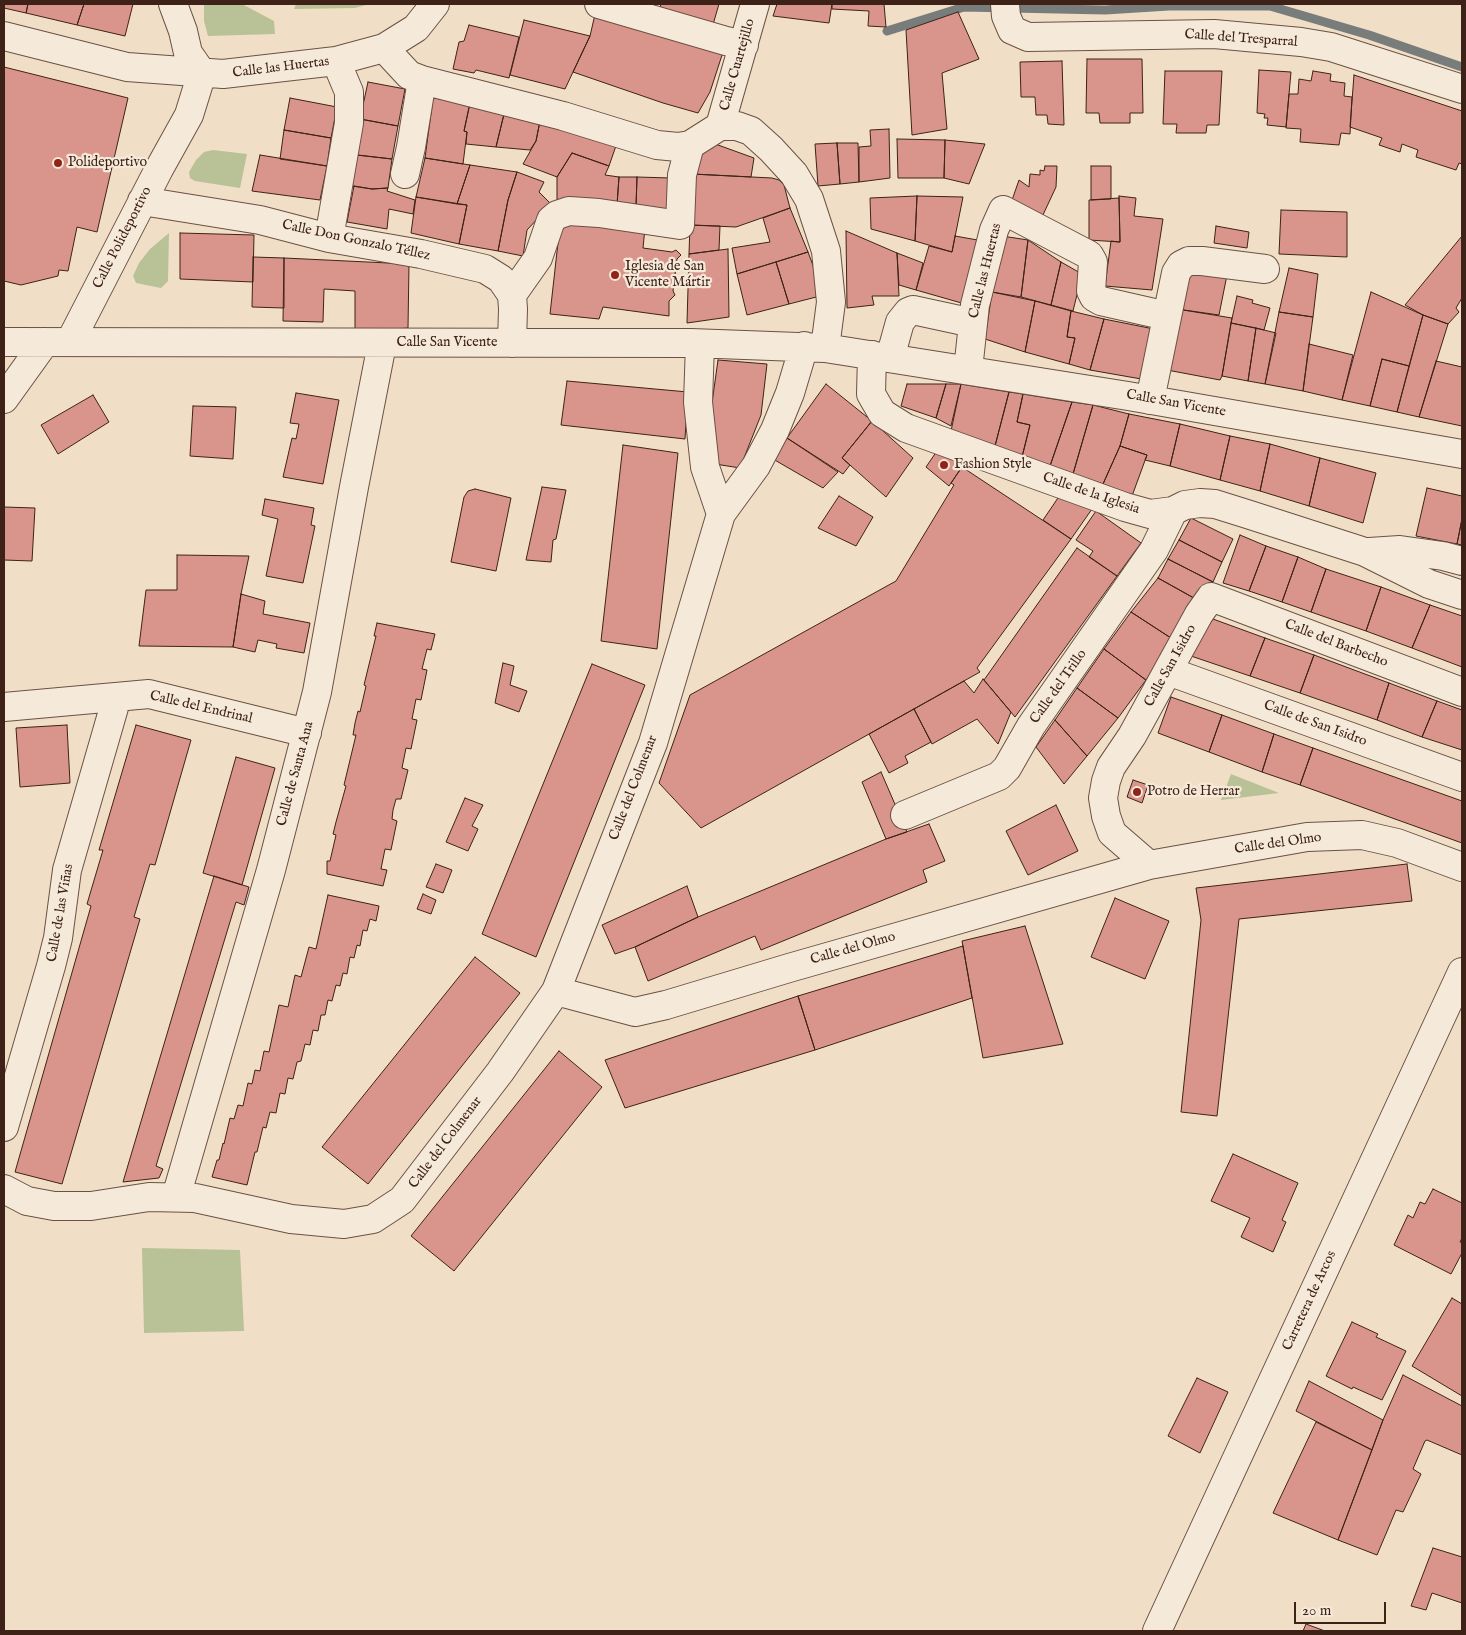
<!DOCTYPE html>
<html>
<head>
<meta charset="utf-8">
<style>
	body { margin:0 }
	#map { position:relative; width:1466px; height:1635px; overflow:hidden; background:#f0dfc6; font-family:"IM FELL English",serif }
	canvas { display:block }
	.frame { position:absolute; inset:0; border:5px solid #3f2217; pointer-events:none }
	.scale { position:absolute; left:1294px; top:1602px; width:92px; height:22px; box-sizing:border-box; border:2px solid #3f2217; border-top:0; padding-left:6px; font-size:15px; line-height:18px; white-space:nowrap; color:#3f2217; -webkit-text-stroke:4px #f5eada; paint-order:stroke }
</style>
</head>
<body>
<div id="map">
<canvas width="1466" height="1635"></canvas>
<div class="frame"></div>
<div class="scale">20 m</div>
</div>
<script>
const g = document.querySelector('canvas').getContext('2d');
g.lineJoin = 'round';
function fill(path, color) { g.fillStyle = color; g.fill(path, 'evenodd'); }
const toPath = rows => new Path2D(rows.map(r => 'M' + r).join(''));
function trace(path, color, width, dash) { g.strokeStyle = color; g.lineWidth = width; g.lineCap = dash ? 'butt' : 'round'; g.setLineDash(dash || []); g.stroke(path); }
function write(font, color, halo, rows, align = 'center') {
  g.font = font + ' "IM FELL English",serif'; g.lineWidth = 4.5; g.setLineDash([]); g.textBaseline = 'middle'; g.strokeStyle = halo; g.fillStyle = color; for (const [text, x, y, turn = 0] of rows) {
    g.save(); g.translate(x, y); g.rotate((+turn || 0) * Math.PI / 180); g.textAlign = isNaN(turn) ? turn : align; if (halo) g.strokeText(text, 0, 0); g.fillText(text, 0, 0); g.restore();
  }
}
const green = toPath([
	[204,4,242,4,274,21,275,34,208,36,204,21],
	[296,4,370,4,355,8,294,9],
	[213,150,247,154,240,188,195,181,190,178,189,172,196,160,204,152],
	[169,233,168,281,161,288,136,283,133,276,139,263,150,249],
	[1231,774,1279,793,1221,800],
	[142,1248,240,1250,244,1331,144,1333]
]);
const stream = toPath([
	[887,31,964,7,1105,10,1169,6,1270,6,1369,35,1462,67]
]);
const building = toPath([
	[4,4,28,4,26,13,4,8,4,4],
	[28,4,84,4,77,25,26,13,28,4],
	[84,4,133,4,125,36,77,25,84,4],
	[661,4,719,4,712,28,658,13,661,4],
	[777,4,832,4,829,23,773,16,777,4],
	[832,4,884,4,886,27,868,26,869,11,832,9,832,4],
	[596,10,724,49,710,92,698,113,663,103,573,72,590,36,596,10],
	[958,12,979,59,942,73,947,129,912,135,906,30,958,12],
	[524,20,590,36,565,89,510,75,524,20],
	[469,25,519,37,509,78,476,70,474,73,453,69,459,42,464,41,469,25],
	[1087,59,1142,59,1143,113,1130,113,1130,123,1100,123,1099,113,1086,113,1087,59],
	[1062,61,1064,125,1048,124,1047,115,1036,115,1035,97,1021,97,1020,62,1062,61],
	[4,67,128,98,97,232,77,227,68,271,59,270,58,276,21,285,4,281,4,67],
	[1259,70,1291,72,1286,127,1267,125,1268,118,1264,118,1265,114,1257,113,1259,70],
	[1165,71,1222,71,1219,125,1207,125,1206,133,1176,133,1177,124,1163,124,1165,71],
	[1313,71,1331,74,1330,81,1345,83,1344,96,1352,97,1350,134,1341,133,1339,145,1300,142,1301,129,1286,128,1289,94,1298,94,1299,79,1311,81,1313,71],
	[1354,75,1462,111,1462,164,1459,163,1456,170,1416,157,1418,150,1402,144,1400,152,1379,145,1382,138,1350,127,1354,75],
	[368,82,405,89,398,126,360,119,368,82],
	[290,98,337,107,331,138,284,130,290,98],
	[433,98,470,103,464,131,467,132,463,164,425,158,433,98],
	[470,103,505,110,496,147,466,144,467,132,464,131,470,103],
	[505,110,541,116,536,141,530,150,496,147,505,110],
	[541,116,618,140,609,166,572,153,557,177,523,164,536,141,541,116],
	[360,119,398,126,392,159,357,155,360,119],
	[889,129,890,178,859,182,859,147,871,146,870,130,889,129],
	[284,130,331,138,327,166,280,159,284,130],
	[897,139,945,140,944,178,898,178,897,139],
	[945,140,985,144,969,184,944,178,945,140],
	[707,141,754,158,751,177,692,174,707,141],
	[837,143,840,184,818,186,815,144,837,143],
	[837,143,858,143,859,182,840,184,837,143],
	[572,153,609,166,605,175,619,177,617,205,557,203,557,177,572,153],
	[260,155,327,166,320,200,252,191,260,155],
	[357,155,392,159,388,188,372,189,352,186,357,155],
	[425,158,470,165,457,204,416,197,425,158],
	[470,165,517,172,508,200,498,251,459,244,467,205,457,204,470,165],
	[1045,166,1057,166,1056,187,1042,217,1011,203,1019,180,1029,187,1030,174,1040,175,1040,170,1044,171,1045,166],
	[1091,166,1111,166,1111,199,1091,200,1091,166],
	[517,172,544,182,539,192,551,204,527,230,523,256,498,251,508,200,517,172],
	[692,174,772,178,779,180,784,185,790,208,736,227,690,225,692,174],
	[619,177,637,177,636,207,617,205,619,177],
	[637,177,671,178,670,211,636,207,637,177],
	[354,186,372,189,388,188,387,191,415,200,413,214,389,209,387,229,347,222,354,186],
	[917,196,915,241,871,229,870,198,917,196],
	[917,196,963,197,952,252,915,241,917,196],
	[1119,196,1136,198,1134,216,1163,219,1152,290,1105,286,1111,241,1120,242,1119,196],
	[416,197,467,205,459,244,411,233,416,197],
	[1119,198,1120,242,1089,240,1089,200,1119,198],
	[790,208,808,252,737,274,732,248,770,242,763,218,790,208],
	[1281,210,1347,212,1347,257,1279,254,1281,210],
	[561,216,645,228,643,248,672,252,676,250,681,255,677,259,673,291,675,295,669,301,669,316,603,307,599,319,550,314,561,216],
	[690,225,720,226,719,250,689,254,690,225],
	[1216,226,1249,232,1247,248,1214,243,1216,226],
	[846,231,897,253,899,296,872,296,874,305,847,308,846,231],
	[180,233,254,235,253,282,180,279,180,233],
	[955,236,983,241,965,304,916,290,929,246,952,252,955,236],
	[1002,236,1028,240,1021,297,992,292,1002,236],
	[1462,236,1462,298,1456,308,1459,312,1448,324,1423,315,1405,305,1462,236],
	[1028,240,1061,262,1051,305,1021,297,1028,240],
	[728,249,729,317,687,323,689,254,728,249],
	[808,252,824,295,789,304,776,262,808,252],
	[897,253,923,263,916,290,899,285,897,253],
	[253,257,284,258,284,308,252,307,253,257],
	[284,258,409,264,408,328,355,332,355,291,324,289,323,322,283,321,284,258],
	[776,262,789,304,747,315,737,274,776,262],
	[1061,262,1082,274,1073,311,1051,305,1061,262],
	[1185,268,1227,275,1219,315,1177,309,1185,268],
	[1289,268,1318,274,1313,317,1279,312,1289,268],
	[992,292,1035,301,1025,352,985,339,992,292],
	[1371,292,1423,315,1409,366,1382,359,1370,406,1342,400,1371,292],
	[1237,296,1253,300,1252,303,1270,308,1264,330,1231,323,1237,296],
	[1035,301,1071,311,1067,337,1075,338,1069,364,1025,352,1035,301],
	[1177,309,1232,318,1222,376,1220,380,1167,370,1177,309],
	[1071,311,1104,319,1090,370,1069,364,1075,338,1067,337,1071,311],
	[1279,312,1313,317,1303,391,1265,384,1279,312],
	[1423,315,1448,324,1419,417,1397,412,1423,315],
	[1104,319,1159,330,1147,380,1090,370,1104,319],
	[1231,323,1256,328,1248,381,1222,376,1231,323],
	[1256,328,1276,333,1265,384,1248,381,1256,328],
	[1309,344,1353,355,1342,400,1303,391,1309,344],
	[1382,359,1409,366,1397,412,1370,406,1382,359],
	[718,360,767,364,761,415,740,468,715,464,711,410,718,360],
	[1436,361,1462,367,1462,426,1419,417,1436,361],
	[567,381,688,392,685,439,561,425,567,381],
	[826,384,872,421,842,458,850,465,843,474,787,438,826,384],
	[907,384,946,384,936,418,901,406,907,384],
	[946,384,961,384,951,426,936,418,946,384],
	[961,384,1009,392,995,446,951,431,961,384],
	[1009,392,1023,394,1017,422,1030,425,1022,457,995,446,1009,392],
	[296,393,339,400,323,484,283,477,292,438,296,439,299,424,290,423,296,393],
	[1023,394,1072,402,1050,466,1022,457,1030,425,1017,422,1023,394],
	[93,395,109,422,58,454,41,425,93,395],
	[1072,402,1093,405,1073,474,1050,466,1072,402],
	[1093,405,1129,414,1120,446,1103,484,1073,474,1093,405],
	[193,406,236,407,233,459,190,456,193,406],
	[1129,414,1180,424,1170,466,1145,460,1147,455,1120,446,1129,414],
	[872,421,913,458,886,497,842,458,872,421],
	[1180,424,1230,436,1220,480,1170,466,1180,424],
	[1230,436,1270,444,1260,491,1220,480,1230,436],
	[787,438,838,472,823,488,773,459,787,438],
	[1270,444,1320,458,1309,506,1260,491,1270,444],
	[623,445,678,453,657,649,601,641,623,445],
	[1120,446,1147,455,1132,496,1103,484,1120,446],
	[939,448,962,467,949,486,926,467,939,448],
	[1320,458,1376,473,1363,523,1309,506,1320,458],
	[962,467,1071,539,977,668,980,672,701,828,659,783,690,695,896,581,954,485,951,483,962,467],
	[542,487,566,490,556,539,553,540,551,562,526,560,542,487],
	[1427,488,1462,496,1462,519,1457,544,1416,536,1427,488],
	[475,489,511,498,496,571,451,562,464,497,468,491,475,489],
	[1060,495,1092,509,1071,539,1043,520,1060,495],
	[839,496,873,517,856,546,818,528,839,496],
	[265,499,314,508,311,525,315,526,303,583,266,576,278,519,262,515,265,499],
	[4,507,35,508,32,561,4,560,4,507],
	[1096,511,1141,543,1117,576,1089,557,1093,551,1076,540,1096,511],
	[1191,518,1233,539,1222,562,1179,540,1191,518],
	[1462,519,1462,545,1457,544,1462,519],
	[1240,535,1266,546,1249,591,1223,583,1240,535],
	[1179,540,1222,562,1213,582,1168,559,1179,540],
	[1266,546,1298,557,1282,602,1249,591,1266,546],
	[1077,548,1117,576,1015,717,984,680,1077,548],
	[177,555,249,556,241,594,233,647,139,646,146,590,177,590,177,555],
	[1298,557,1326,569,1311,612,1282,602,1298,557],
	[1168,559,1213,582,1201,602,1158,578,1168,559],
	[1326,569,1381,587,1366,631,1311,612,1326,569],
	[1158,578,1201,602,1174,640,1131,612,1158,578],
	[1381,587,1430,605,1412,648,1366,631,1381,587],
	[241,594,265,601,263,614,310,623,304,653,276,648,277,644,258,640,255,652,233,647,241,594],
	[1430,605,1462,616,1462,667,1412,648,1430,605],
	[1131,612,1174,640,1146,680,1104,649,1131,612],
	[1202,615,1265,638,1250,676,1188,655,1202,615],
	[377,623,435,634,431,650,427,649,422,669,427,670,421,700,416,699,412,719,417,720,411,749,406,748,402,768,408,770,401,799,396,799,393,810,392,819,397,821,391,850,385,849,381,869,387,870,383,886,327,874,327,861,330,861,336,835,333,834,336,822,346,786,344,785,356,735,353,735,355,723,358,711,360,712,366,686,364,685,376,636,374,636,377,623],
	[1265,638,1314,655,1300,693,1250,676,1265,638],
	[1104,649,1146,680,1118,718,1077,688,1104,649],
	[1314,655,1389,683,1377,720,1300,693,1314,655],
	[503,663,514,666,510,685,527,691,519,712,495,703,503,663],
	[592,664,645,685,536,957,482,934,592,664],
	[983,679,1011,712,998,744,977,719,932,744,914,709,964,681,974,693,983,679],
	[1389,683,1437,701,1422,737,1377,720,1389,683],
	[1077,688,1118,718,1087,756,1055,720,1077,688],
	[1171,697,1222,715,1209,752,1158,733,1171,697],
	[1437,701,1462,710,1462,750,1422,737,1437,701],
	[914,709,931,742,905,756,908,763,889,773,869,734,914,709],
	[1222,715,1274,734,1262,772,1209,752,1222,715],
	[1055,720,1087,756,1064,784,1036,747,1055,720],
	[67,725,70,783,20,787,16,728,67,725],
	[136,725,191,740,155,865,150,864,134,917,140,919,62,1184,15,1172,91,906,87,904,103,850,99,850,136,725],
	[1274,734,1313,748,1300,785,1262,772,1274,734],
	[1313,748,1462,801,1462,843,1300,785,1313,748],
	[236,757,275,768,242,885,203,873,236,757],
	[881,772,907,832,886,839,862,782,881,772],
	[1133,780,1148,785,1142,803,1127,797,1133,780],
	[465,798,483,805,472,826,478,829,468,851,446,842,465,798],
	[1056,805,1078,851,1028,875,1006,831,1056,805],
	[929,824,945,861,923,870,927,882,761,950,755,936,648,981,635,947,698,917,886,839,929,824],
	[436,864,452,870,443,893,426,887,436,864],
	[1407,864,1412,901,1239,919,1217,1116,1181,1112,1201,920,1196,888,1407,864],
	[214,876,249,887,244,905,236,902,156,1166,163,1169,159,1178,123,1182,214,876],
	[687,886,698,917,635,947,615,954,602,925,687,886],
	[423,894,436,900,431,914,417,909,423,894],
	[328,895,379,906,376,921,370,919,367,931,363,930,360,946,357,945,354,958,350,957,347,974,343,973,340,986,336,985,332,1001,328,1000,325,1015,321,1015,318,1031,313,1030,310,1045,305,1044,301,1061,297,1062,293,1079,288,1078,285,1094,280,1093,276,1113,270,1112,266,1128,263,1127,257,1152,255,1152,247,1185,212,1177,217,1160,219,1160,223,1143,224,1144,230,1118,234,1119,238,1105,243,1106,248,1083,252,1084,255,1070,260,1071,264,1051,269,1052,279,1005,288,1007,295,975,301,977,309,947,316,949,328,895],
	[1115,898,1169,921,1145,979,1091,957,1115,898],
	[1025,926,1063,1044,983,1058,962,941,1025,926],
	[963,946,972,998,815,1050,798,996,963,946],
	[475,957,520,993,368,1184,322,1147,475,957],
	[798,996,815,1050,625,1108,605,1060,798,996],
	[559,1051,602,1087,454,1271,411,1236,559,1051],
	[1233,1154,1298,1183,1282,1220,1286,1222,1273,1252,1241,1237,1250,1218,1211,1201,1233,1154],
	[1433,1189,1462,1203,1462,1238,1460,1242,1462,1243,1462,1253,1451,1274,1394,1245,1408,1215,1413,1218,1420,1202,1425,1204,1433,1189],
	[1452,1298,1462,1304,1462,1396,1412,1366,1452,1298],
	[1352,1322,1378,1334,1376,1337,1406,1351,1382,1400,1353,1387,1352,1389,1326,1376,1352,1322],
	[1403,1375,1462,1406,1462,1455,1427,1440,1425,1441,1413,1469,1421,1474,1403,1512,1396,1510,1377,1555,1338,1540,1383,1420,1403,1375],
	[1197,1378,1228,1392,1200,1453,1168,1436,1197,1378],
	[1309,1381,1383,1420,1372,1450,1296,1411,1309,1381],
	[1316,1422,1372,1450,1338,1540,1273,1513,1316,1422],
	[1433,1548,1462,1557,1462,1603,1432,1593,1426,1610,1411,1606,1433,1548],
	[1306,1624,1325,1631,1303,1631,1306,1624]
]);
const minor = toPath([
	[173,4,183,31,188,53,202,73],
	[599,4,726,41,744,45],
	[1005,4,1006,16,1012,30,1028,37,1214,34,1301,42,1331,47,1462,89],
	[4,36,127,67,223,74,336,61,384,48,416,28,435,4],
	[384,48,409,75,422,80,563,116,657,145,678,147,690,145,720,126,737,126,751,131,771,149,794,174,809,199,826,251,831,302,825,348],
	[720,126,755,4],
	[405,174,411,147,422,80],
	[142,201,260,220,329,238,421,254,485,269,501,279,512,295,513,309,512,343],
	[329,238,349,123,349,92,336,61],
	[512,295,538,258,551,220,557,215,569,211,599,213,680,225,682,175,690,145],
	[4,342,691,343,825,348,1128,396,1462,454],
	[70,342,159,169,189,115,202,73],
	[700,344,698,402,705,467,721,514],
	[872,355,871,394,882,413,906,428,1125,507,1150,514,1173,511,1185,505,1200,503,1215,504,1247,514,1365,552,1429,584,1462,595],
	[890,358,900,322,908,312,913,310,973,323],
	[968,370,975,305,994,230,1003,210,1089,255,1093,262,1091,291,1094,297,1101,301,1167,316],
	[4,399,45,342],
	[1150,400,1176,273,1181,265,1189,261,1202,261,1265,269],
	[1369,552,1400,550,1443,556,1462,561],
	[1168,671,1462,777],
	[4,707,149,694,307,733],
	[905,815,999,776,1007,768,1031,726,1154,550,1173,511],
	[1149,865,1112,833,1106,816,1103,798,1106,781,1111,767,1132,736,1199,614,1211,597,1462,692],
	[556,991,635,1012,666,1005,789,968,1149,865,1307,837,1362,835,1397,843,1462,867],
	[4,1127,51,966,58,938,67,870,117,697],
	[4,1189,27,1201,54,1206,91,1206,149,1197,195,1198,291,1219,344,1224,373,1219,402,1200,500,1072,556,991,653,743,721,514,756,466,775,430,790,393,804,346],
	[176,1197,271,870,317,692,354,487,382,344],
	[1157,1631,1462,972]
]);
const markers = [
	[58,163,5,"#8f2418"],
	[615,275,5,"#8f2418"],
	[944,465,5,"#8f2418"],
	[1137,792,5,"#8f2418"]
];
const streetNames = [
	["Calle del Tresparral",1241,39,4],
	["Calle Cuartejillo",738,65,-74],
	["Calle las Huertas",281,68,-7],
	["Calle Polideportivo",123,238,-63],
	["Calle Don Gonzalo Téllez",356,241,12],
	["Calle las Huertas",986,271,-76],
	["Calle San Vicente",447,343],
	["Calle San Vicente",1176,404,10],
	["Calle de la Iglesia",1091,494,19],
	["Calle del Barbecho",1336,644,21],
	["Calle San Isidro",1171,666,-61],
	["Calle del Trillo",1059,687,-55],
	["Calle del Endrinal",201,708,13],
	["Calle de San Isidro",1315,724,20],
	["Calle de Santa Ana",296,774,-75],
	["Calle del Colmenar",634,788,-69],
	["Calle del Olmo",1278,844,-8],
	["Calle de las Viñas",61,913,-80],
	["Calle del Olmo",853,949,-16],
	["Calle del Colmenar",446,1143,-53],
	["Carretera de Arcos",1310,1301,-65]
];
const poiNames = [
	["Polideportivo",68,163],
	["Iglesia de San",625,267],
	["Vicente Mártir",625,283],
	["Fashion Style",954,465],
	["Potro de Herrar",1147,792]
];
fill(green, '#b8c296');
trace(stream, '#787d7c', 9);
fill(building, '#d9948c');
trace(building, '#3f2217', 1);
trace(minor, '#6b5143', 30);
trace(minor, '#f5eada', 28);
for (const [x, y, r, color] of markers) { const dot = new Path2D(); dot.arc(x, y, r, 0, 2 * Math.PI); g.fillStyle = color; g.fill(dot); trace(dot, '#f5eada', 2); }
write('14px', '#3f2217', '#f5eada', streetNames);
write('14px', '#3f2217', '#f5eada', poiNames, 'left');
</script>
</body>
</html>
